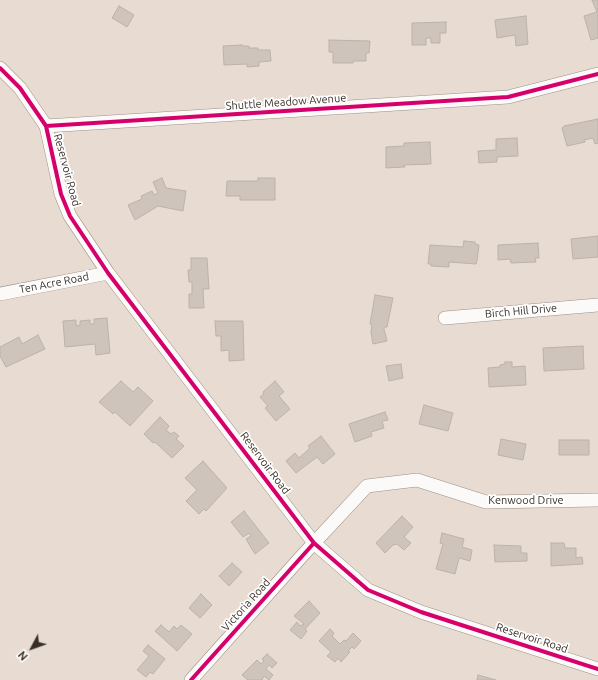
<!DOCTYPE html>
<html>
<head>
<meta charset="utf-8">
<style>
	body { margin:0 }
	#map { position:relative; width:598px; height:680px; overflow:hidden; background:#e8dbd1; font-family:Ubuntu,sans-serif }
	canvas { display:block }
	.north { position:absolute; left:12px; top:628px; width:40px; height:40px; -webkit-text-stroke:3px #fff; paint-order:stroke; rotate:229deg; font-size:11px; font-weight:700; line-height:16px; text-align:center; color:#372f28 }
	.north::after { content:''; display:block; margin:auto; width:14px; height:18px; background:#372f28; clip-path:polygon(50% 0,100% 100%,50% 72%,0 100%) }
</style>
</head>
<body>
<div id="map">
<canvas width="598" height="680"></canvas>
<div class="north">N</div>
</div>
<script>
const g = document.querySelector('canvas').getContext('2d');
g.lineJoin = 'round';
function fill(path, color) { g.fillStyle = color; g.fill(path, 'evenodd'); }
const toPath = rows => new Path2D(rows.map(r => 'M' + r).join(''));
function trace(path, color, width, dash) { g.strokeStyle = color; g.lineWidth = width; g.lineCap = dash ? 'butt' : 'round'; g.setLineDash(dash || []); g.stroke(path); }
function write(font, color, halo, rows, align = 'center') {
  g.font = font + ' Ubuntu,sans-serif'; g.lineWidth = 3.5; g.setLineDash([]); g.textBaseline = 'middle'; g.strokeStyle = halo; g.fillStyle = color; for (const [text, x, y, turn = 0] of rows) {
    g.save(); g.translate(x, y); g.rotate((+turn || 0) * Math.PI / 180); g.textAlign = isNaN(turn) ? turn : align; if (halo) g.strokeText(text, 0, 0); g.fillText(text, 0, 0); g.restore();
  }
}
const building = toPath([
	[592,0,598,0,598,38,591,40,584,16,597,12,592,0],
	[119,6,134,15,127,27,112,18,119,6],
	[526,16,528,44,516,46,515,35,497,38,495,20,526,16],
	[446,22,446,33,440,33,440,43,431,43,431,38,426,38,426,45,412,45,412,23,446,22],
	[329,40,370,41,369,53,366,53,366,61,353,61,353,63,333,63,333,52,329,52,329,40],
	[242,45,242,46,249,46,249,48,258,48,258,50,270,50,271,61,259,62,259,66,247,67,247,64,224,65,223,46,242,45],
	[598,119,598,143,595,144,593,138,584,140,585,142,567,146,562,128,564,126,598,119],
	[517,138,518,156,497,157,497,162,479,163,478,151,496,150,496,139,517,138],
	[430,142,431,164,404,165,405,167,386,168,386,147,404,146,404,143,430,142],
	[162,178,166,188,186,191,183,211,158,206,135,220,128,205,142,199,141,196,152,191,154,195,158,193,153,182,162,178],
	[258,178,275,178,275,200,240,200,240,196,226,196,227,181,258,181,258,178],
	[598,236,598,257,573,259,571,239,598,236],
	[464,241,475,242,475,244,479,245,477,261,476,264,449,262,449,267,431,266,431,264,428,264,430,245,463,247,464,241],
	[538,243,539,258,535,258,536,262,511,263,510,259,498,260,498,245,538,243],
	[191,258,207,258,209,289,203,289,204,308,189,308,189,294,192,294,192,282,189,282,188,270,191,270,191,258],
	[375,295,393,298,387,327,384,327,384,329,387,341,373,344,371,332,372,325,370,324,375,295],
	[107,318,110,353,96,355,95,344,65,347,63,321,76,320,76,326,80,325,80,321,90,320,90,324,94,324,94,319,107,318],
	[215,321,243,321,244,360,229,361,229,350,221,351,221,336,216,336,215,321],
	[38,335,45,349,6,367,0,356,0,347,19,337,22,344,38,335],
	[583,346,584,369,544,371,543,348,583,346],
	[505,362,512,362,512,367,525,366,526,385,489,387,488,368,500,367,500,365,505,364,505,362],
	[401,364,403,378,389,381,386,366,401,364],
	[121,381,133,392,138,387,153,401,130,426,115,412,113,414,99,402,121,381],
	[275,381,284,392,279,396,290,409,276,421,265,408,268,406,260,397,264,394,263,392,275,381],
	[424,405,453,413,448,431,419,424,424,405],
	[385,412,388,420,382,421,384,428,371,432,372,436,355,442,349,424,385,412],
	[160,417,169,426,166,430,171,434,174,432,179,436,176,439,184,446,172,458,155,442,153,443,144,434,160,417],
	[321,436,335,454,323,464,317,457,296,473,286,461,295,453,299,458,310,448,308,446,321,436],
	[501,439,526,444,523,460,498,455,501,439],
	[559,440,589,440,589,455,559,455,559,440],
	[203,461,227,488,206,511,204,509,199,514,186,501,197,490,185,478,203,461],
	[244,511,269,543,255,554,246,539,251,536,249,533,243,537,231,522,244,511],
	[402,516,413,527,404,537,411,543,404,550,397,544,393,545,385,553,376,543,402,516],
	[442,533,464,539,462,547,472,550,470,561,459,558,455,574,436,569,443,544,440,543,442,533],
	[551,543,564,543,565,548,576,548,576,558,582,557,583,564,551,566,551,543],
	[494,545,521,546,521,553,527,553,527,561,495,562,494,545],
	[232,563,242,572,229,586,219,576,232,563],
	[201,594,212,605,200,618,189,608,201,594],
	[309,601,320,613,305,629,307,631,301,639,290,630,297,622,300,626,304,624,294,616,309,601],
	[161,625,169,632,174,626,177,629,181,625,192,634,177,651,155,631,161,625],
	[330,629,334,633,332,636,340,644,344,640,346,641,353,633,361,641,354,649,352,647,348,651,350,652,341,662,338,658,335,662,327,656,331,652,319,641,330,629],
	[148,645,165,659,153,674,150,672,146,677,137,670,149,656,143,651,148,645],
	[267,654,277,663,272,668,269,665,266,669,273,675,269,680,264,676,262,680,248,680,242,675,257,660,261,664,264,661,262,659,267,654],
	[478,675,496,680,477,680,478,675]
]);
const minor = toPath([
	[0,68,20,88,46,126,61,194,70,216,108,273,314,543,368,590,421,612,598,669],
	[46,126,508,97,598,74],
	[0,294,108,273],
	[445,318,598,305],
	[191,680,301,557,367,486,417,480,486,502,598,500]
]);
const cycleway = toPath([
	[0,68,20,88,46,126,61,194,70,216,108,273,314,543,368,590,421,612,598,669],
	[46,126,508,97,598,74],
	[191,680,314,543]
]);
const streetNames = [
	["Shuttle Meadow Avenue",286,102,-4],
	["Reservoir Road",67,170,75],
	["Ten Acre Road",54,283,-11],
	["Birch Hill Drive",521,311,-5],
	["Reservoir Road",265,463,53],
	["Kenwood Drive",526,500],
	["Victoria Road",246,605,-48],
	["Reservoir Road",532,638,18]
];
fill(building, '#cec4bc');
trace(building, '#bcb2aa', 1);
trace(minor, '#9a918a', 14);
trace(minor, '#fcfaf8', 13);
trace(cycleway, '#d6006c', 4);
write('11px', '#372f28', '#fff', streetNames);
</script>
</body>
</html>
